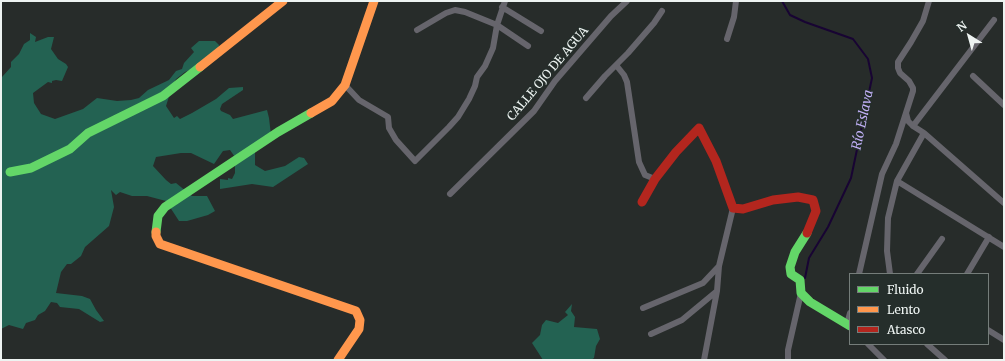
<!DOCTYPE html>
<html>
<head>
<meta charset="utf-8">
<style>
	body { margin:0 }
	#map { position:relative; width:1005px; height:361px; overflow:hidden; background:#272c2a; font-family:Merriweather,serif }
	canvas { display:block }
	.frame { position:absolute; inset:0; border:2px solid #edf3f1; pointer-events:none }
	.legend { position:absolute; left:849px; top:273px; width:140px; height:72px; box-sizing:border-box; background:#252e2b; border:1px solid #757d7a; margin:0; padding:5px 7px; list-style:none; font-size:12px; color:#edf3f1 }
	.legend li { display:flex; align-items:center; gap:8px; height:20px }
	.legend b { width:20px; border:1px solid #757d7a }
	.north { position:absolute; left:949px; top:16px; width:40px; height:40px; -webkit-text-stroke:3px #252e2b; paint-order:stroke; rotate:323deg; font-size:11px; font-weight:700; line-height:16px; text-align:center; color:#edf3f1 }
	.north::after { content:''; display:block; margin:auto; width:14px; height:18px; background:#edf3f1; clip-path:polygon(50% 0,100% 100%,50% 72%,0 100%) }
</style>
</head>
<body>
<div id="map">
<canvas width="1005" height="361"></canvas>
<div class="frame"></div>
<ul class="legend">
<li><b style="height:5px;background:#63d668"></b>Fluido</li>
<li><b style="height:5px;background:#ff974d"></b>Lento</li>
<li><b style="height:5px;background:#b3261e"></b>Atasco</li>
</ul>
<div class="north">N</div>
</div>
<script>
const g = document.querySelector('canvas').getContext('2d');
g.lineJoin = 'round';
function fill(path, color) { g.fillStyle = color; g.fill(path, 'evenodd'); }
const toPath = rows => new Path2D(rows.map(r => 'M' + r).join(''));
function trace(path, color, width, dash) { g.strokeStyle = color; g.lineWidth = width; g.lineCap = dash ? 'butt' : 'round'; g.setLineDash(dash || []); g.stroke(path); }
function write(font, color, halo, rows, align = 'center') {
  g.font = font + ' Merriweather,serif'; g.lineWidth = 3; g.setLineDash([]); g.textBaseline = 'middle'; g.strokeStyle = halo; g.fillStyle = color; for (const [text, x, y, turn = 0] of rows) {
    g.save(); g.translate(x, y); g.rotate((+turn || 0) * Math.PI / 180); g.textAlign = isNaN(turn) ? turn : align; if (halo) g.strokeText(text, 0, 0); g.fillText(text, 0, 0); g.restore();
  }
}
const forest = toPath([
	[30,33,36,37,35,42,48,37,54,37,51,49,58,59,66,64,68,67,62,81,56,80,52,81,52,83,48,82,33,93,34,103,41,114,55,119,83,109,97,98,117,101,131,100,139,98,148,90,169,80,176,71,182,69,184,63,194,52,191,48,199,41,215,41,219,45,218,51,201,65,185,72,176,79,173,84,166,106,174,118,177,116,180,119,192,113,216,99,229,88,243,87,243,90,222,104,220,109,221,111,230,115,233,119,267,110,269,118,271,135,255,149,255,165,265,171,285,166,299,157,304,158,308,164,273,187,252,184,220,189,220,179,228,180,228,178,232,179,235,173,235,165,237,160,230,150,223,151,214,164,191,153,181,153,156,157,153,166,166,180,171,184,176,183,192,196,207,196,215,211,208,215,187,221,179,221,166,201,147,196,132,196,120,192,116,195,111,190,114,207,109,226,85,247,81,256,71,264,67,264,61,272,56,293,82,296,90,299,96,310,104,321,100,322,79,309,60,307,57,303,51,302,45,311,38,315,35,320,26,323,23,329,9,325,1,329,1,77,2,77,11,67,11,62,19,54,24,44,30,40],
	[572,304,571,311,575,317,574,327,597,329,600,339,596,346,594,358,591,360,543,360,532,343,540,335,542,325,546,320,558,323,568,315,565,312]
]);
const stream = toPath([
	[782,1,790,15,805,22,853,39,868,59,872,78,851,178,828,227,809,258,805,278]
]);
const street = toPath([
	[502,7,541,31],
	[417,30,446,13,455,10,465,12,497,25,528,46],
	[727,39,734,17,736,1],
	[616,65,624,75,627,82,639,162,645,175,655,179],
	[973,76,1004,105],
	[345,85,359,100,388,117,389,128,396,140,415,161,449,127,458,117,469,99,475,86,477,77,485,66,493,48,497,25,505,1],
	[586,98,605,76,628,53,654,23,662,11],
	[906,113,908,121,913,126,924,133,1004,203],
	[913,126,994,20],
	[897,181,1004,247],
	[450,194,534,111,555,81,611,16,627,1],
	[859,274,882,174,896,144,913,91,913,88,909,81,900,73,898,68,898,62,911,42,923,21,929,1],
	[890,274,887,251,888,218,897,181,924,133],
	[917,274,942,239],
	[967,274,989,237],
	[643,308,703,283,719,266,733,208],
	[847,324,850,313],
	[988,330,1004,340],
	[651,334,682,320,717,291,719,266],
	[868,344,884,360],
	[927,344,945,360],
	[704,360,717,291],
	[788,360,788,350,801,293]
]);
const fast = toPath([
	[10,172,31,168,70,149,88,133,163,96,200,67],
	[156,232,158,216,165,207,278,132,311,113],
	[807,233,795,252,790,267,791,274,800,280,801,293,810,302,850,326]
]);
const slow = toPath([
	[200,67,283,1],
	[311,113,332,101,345,85,374,1],
	[156,232,156,236,160,244,356,311,360,320,359,329,338,360]
]);
const jam = toPath([
	[642,202,655,179,676,152,699,128,716,161,733,208,743,209,773,200,798,197,813,200,816,211,807,233]
]);
const streetNames = [
	["CALLE OJO DE AGUA",548,74,-50]
];
const waterNames = [
	["Río Eslava",863,120,-78]
];
fill(forest, '#236252');
trace(stream, '#180433', 2);
trace(street, '#66656c', 6);
trace(fast, '#63d668', 9);
trace(slow, '#ff974d', 9);
trace(jam, '#b3261e', 9);
write('12px', '#edf3f1', '#252e2b', streetNames);
write('italic 13px', '#c3b1f8', '#252e2b', waterNames);
</script>
</body>
</html>
